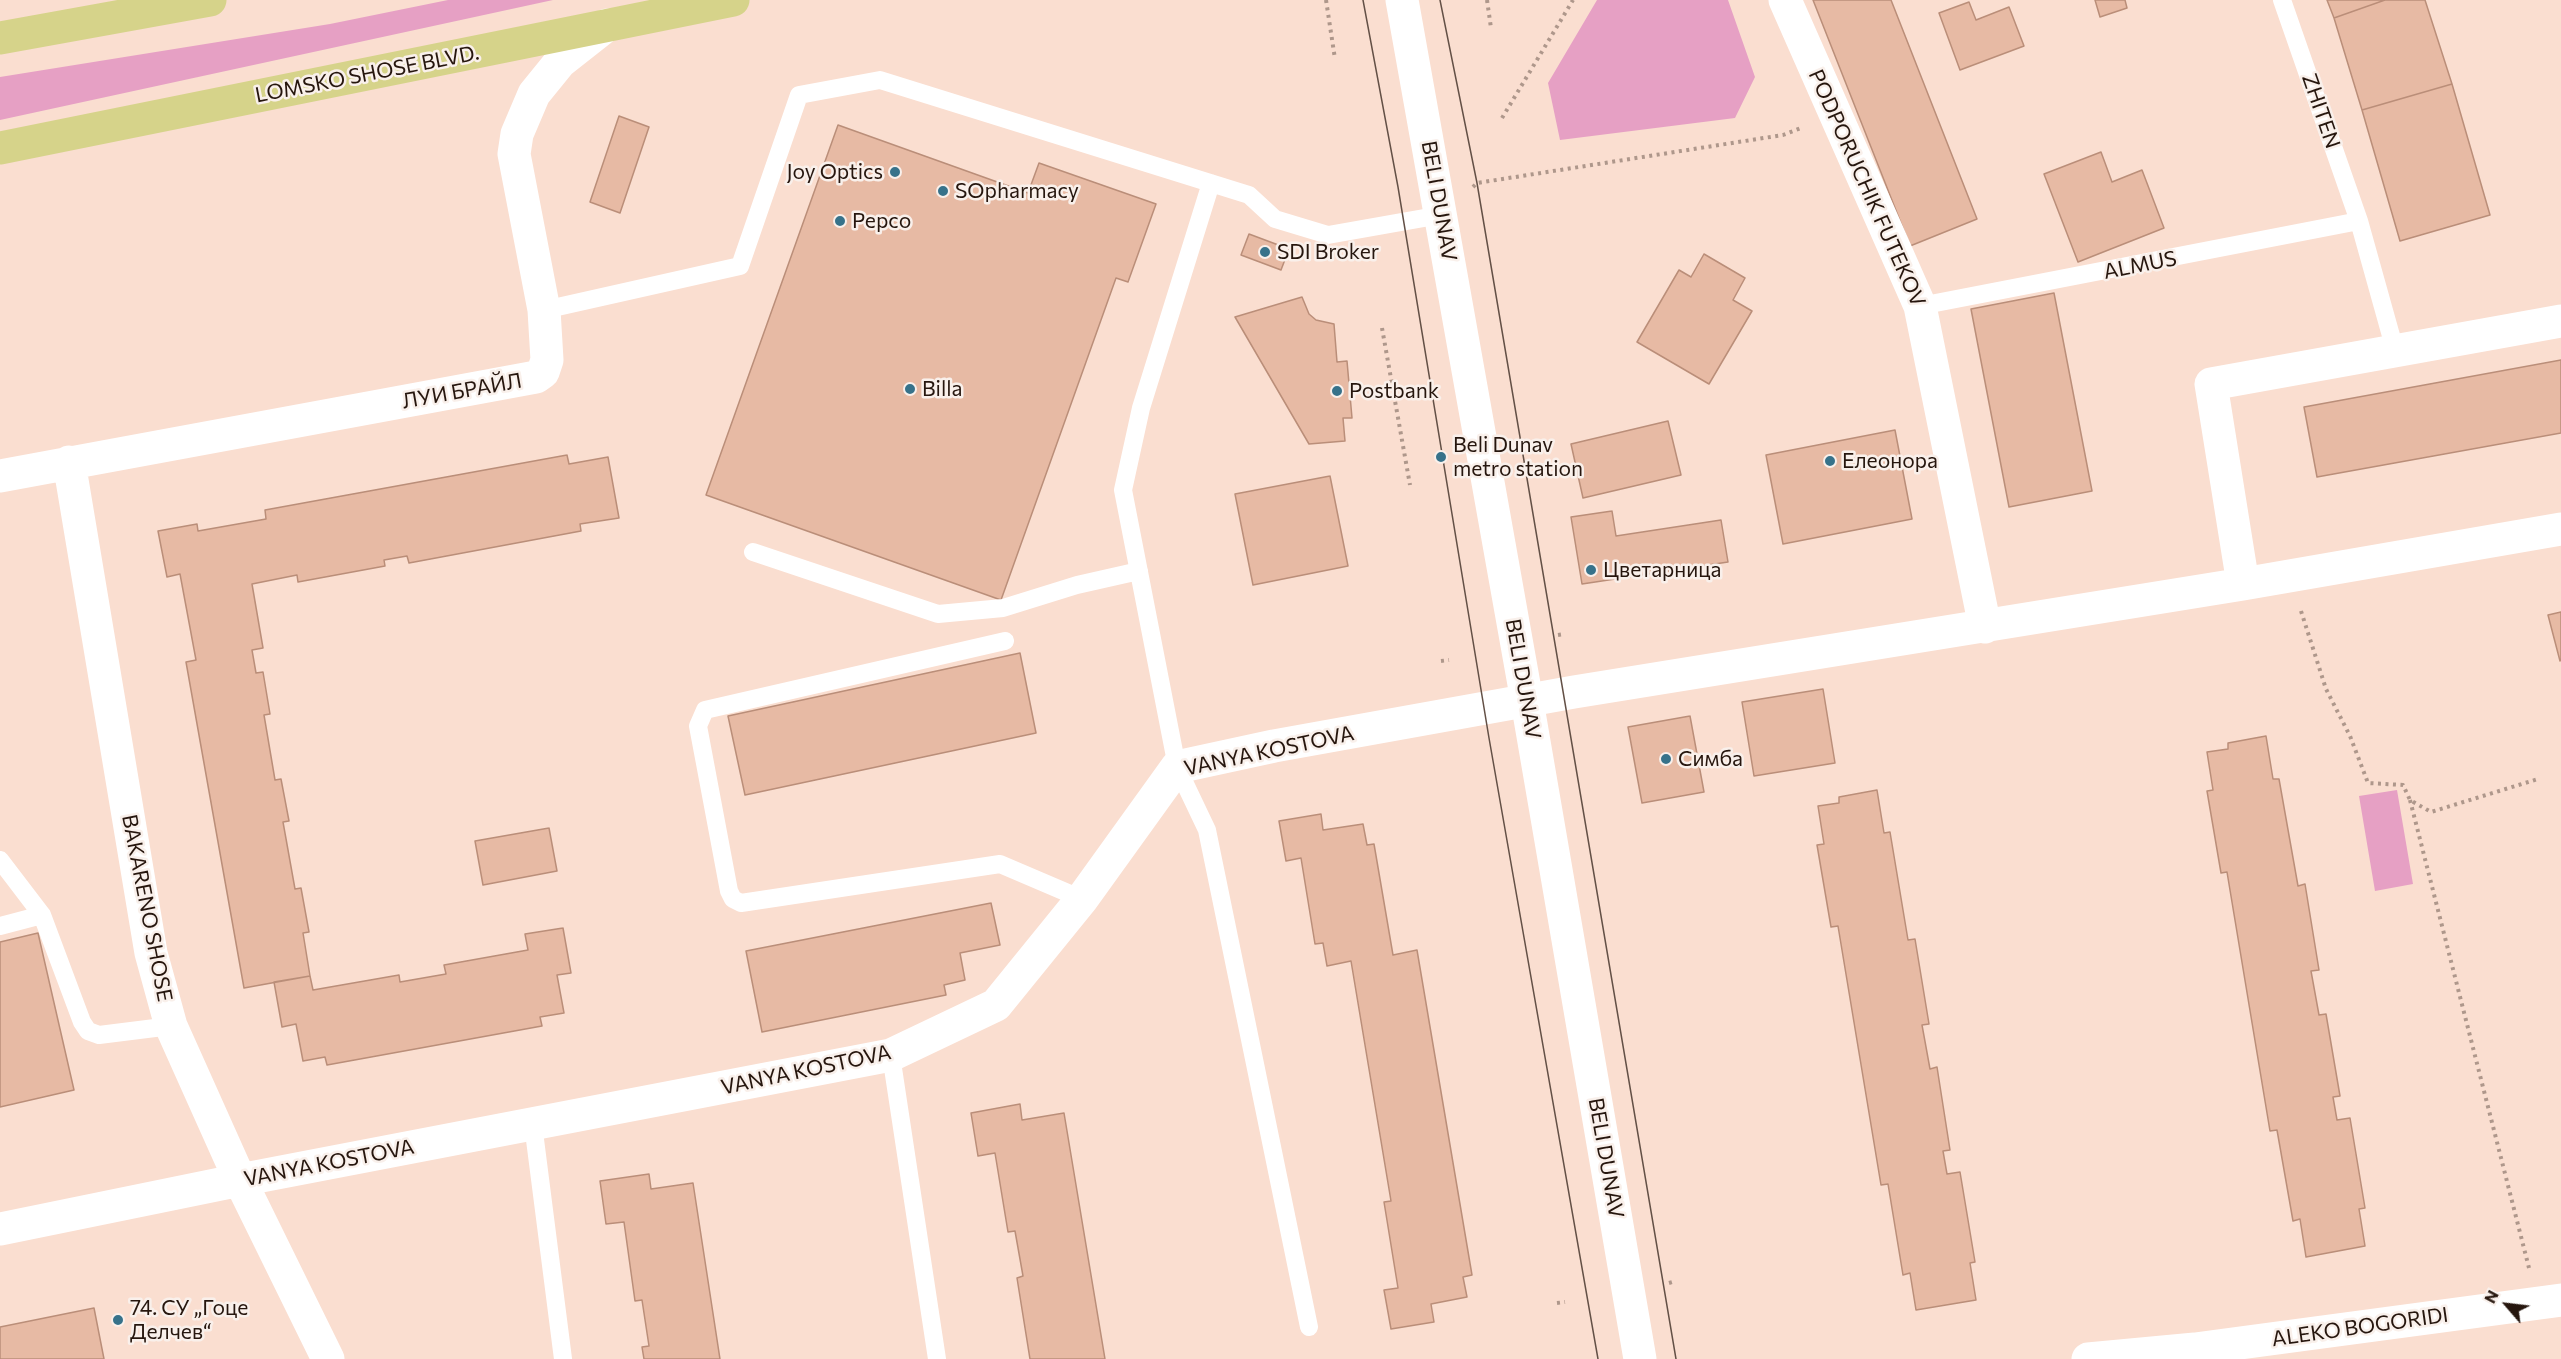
<!DOCTYPE html>
<html>
<head>
<meta charset="utf-8">
<style>
	body { margin:0 }
	#map { position:relative; width:2561px; height:1359px; overflow:hidden; background:#faded0; font-family:Commissioner,sans-serif }
	canvas { display:block }
	.north { position:absolute; left:2477px; top:1275px; width:60px; height:60px; -webkit-text-stroke:4px #f9f0eb; paint-order:stroke; rotate:298deg; font-size:16px; font-weight:700; line-height:24px; text-align:center; color:#26160e }
	.north::after { content:''; display:block; margin:auto; width:21px; height:27px; background:#26160e; clip-path:polygon(50% 0,100% 100%,50% 72%,0 100%) }
</style>
</head>
<body>
<div id="map">
<canvas width="2561" height="1359"></canvas>
<div class="north">N</div>
</div>
<script>
const g = document.querySelector('canvas').getContext('2d');
g.lineJoin = 'round';
function fill(path, color) { g.fillStyle = color; g.fill(path, 'evenodd'); }
const toPath = rows => new Path2D(rows.map(r => 'M' + r).join(''));
function trace(path, color, width, dash) { g.strokeStyle = color; g.lineWidth = width; g.lineCap = dash ? 'butt' : 'round'; g.setLineDash(dash || []); g.stroke(path); }
function write(font, color, halo, rows, align = 'center') {
  g.font = font + ' Commissioner,sans-serif'; g.lineWidth = 5; g.setLineDash([]); g.textBaseline = 'middle'; g.strokeStyle = halo; g.fillStyle = color; for (const [text, x, y, turn = 0] of rows) {
    g.save(); g.translate(x, y); g.rotate((+turn || 0) * Math.PI / 180); g.textAlign = isNaN(turn) ? turn : align; if (halo) g.strokeText(text, 0, 0); g.fillText(text, 0, 0); g.restore();
  }
}
const green = toPath([
	[448,0,553,0,0,120,0,77,330,24],
	[1597,0,1728,0,1755,77,1735,118,1560,140,1548,83],
	[2397,790,2413,884,2375,891,2359,796]
]);
const building = toPath([
	[1813,0,1891,0,1977,219,1910,246,1813,0],
	[2095,0,2125,0,2127,8,2100,17,2095,0],
	[2327,0,2385,0,2334,18,2327,0],
	[2385,0,2425,0,2452,84,2362,110,2334,18,2385,0],
	[1969,2,1976,20,2009,7,2024,46,1960,70,1939,13,1969,2],
	[2452,84,2490,215,2400,241,2362,110,2452,84],
	[619,116,649,127,620,213,590,202,619,116],
	[838,125,1028,193,1039,163,1156,204,1128,282,1116,278,1001,600,706,495,838,125],
	[2101,152,2112,182,2142,170,2164,228,2078,262,2044,174,2101,152],
	[1249,234,1289,249,1281,270,1241,255,1249,234],
	[1704,254,1745,278,1733,300,1752,311,1709,384,1637,342,1679,270,1691,277,1704,254],
	[2054,293,2092,491,2009,507,1971,309,2054,293],
	[1302,297,1309,314,1316,320,1334,324,1337,362,1347,361,1352,418,1343,418,1345,441,1309,444,1235,317,1302,297],
	[2561,360,2561,433,2317,477,2304,407,2561,360],
	[1668,421,1681,475,1583,498,1571,444,1668,421],
	[1895,430,1912,519,1783,544,1766,455,1895,430],
	[567,455,569,464,608,457,619,518,580,524,581,531,409,563,407,556,384,560,385,566,298,582,297,575,252,584,263,648,252,650,256,673,263,672,270,714,264,715,275,780,281,779,289,821,283,822,295,889,301,888,309,932,303,933,310,976,244,988,186,662,196,660,180,574,167,577,158,531,197,524,198,531,266,519,265,510,567,455],
	[1330,476,1348,566,1253,585,1235,494,1330,476],
	[1612,511,1616,536,1721,520,1728,562,1582,584,1571,517,1612,511],
	[2561,612,2561,660,2560,661,2548,615,2561,612],
	[1020,653,1036,733,745,795,728,716,1020,653],
	[1823,689,1835,763,1754,776,1742,702,1823,689],
	[1690,716,1704,792,1642,803,1628,727,1690,716],
	[2266,736,2273,779,2279,779,2298,886,2305,884,2319,970,2311,971,2319,1015,2326,1014,2340,1096,2333,1097,2337,1120,2350,1118,2365,1208,2359,1209,2365,1246,2306,1257,2300,1219,2293,1221,2277,1130,2270,1131,2227,872,2221,873,2207,791,2213,790,2207,752,2228,749,2228,743,2266,736],
	[1877,790,1884,833,1890,832,1908,940,1915,939,1929,1024,1922,1025,1930,1069,1937,1067,1950,1150,1943,1151,1947,1174,1960,1172,1975,1262,1970,1263,1976,1300,1916,1310,1910,1273,1903,1275,1888,1184,1881,1185,1838,926,1831,927,1817,845,1824,844,1818,806,1839,803,1839,797,1877,790],
	[1321,814,1323,830,1363,824,1367,845,1374,844,1393,955,1417,950,1472,1275,1463,1277,1467,1297,1431,1304,1434,1322,1391,1329,1384,1290,1398,1288,1384,1202,1391,1201,1351,961,1327,966,1323,943,1315,944,1301,858,1286,861,1279,821,1321,814],
	[549,828,557,871,483,885,475,841,549,828],
	[991,903,1000,945,960,953,965,980,944,985,946,995,762,1032,746,951,991,903],
	[563,928,571,973,557,975,564,1013,540,1017,542,1026,327,1065,325,1057,303,1061,296,1024,282,1027,274,982,310,976,313,990,399,975,400,982,446,974,444,965,528,950,525,934,563,928],
	[38,933,74,1090,0,1107,0,942,38,933],
	[1020,1104,1022,1120,1064,1113,1105,1359,1030,1359,1017,1278,1023,1276,1015,1231,1008,1232,995,1153,978,1156,971,1113,1020,1104],
	[649,1174,651,1189,693,1183,720,1359,644,1359,642,1347,649,1346,642,1300,635,1301,624,1222,606,1224,600,1181,649,1174],
	[94,1308,104,1359,0,1359,0,1327,94,1308]
]);
const path = toPath([
	[1326,0,1335,59],
	[1487,0,1491,28],
	[1502,118,1573,0],
	[1473,187,1477,183,1783,135,1801,128],
	[1382,328,1410,485],
	[2301,611,2326,689,2350,736,2368,783,2403,785,2410,800,2431,812,2538,779],
	[1558,635,1565,634],
	[1441,661,1449,660],
	[2410,800,2529,1268],
	[1669,1283,1676,1281],
	[1557,1303,1565,1302]
]);
const service = toPath([
	[2282,0,2359,221,2395,350],
	[1211,183,1141,408,1123,490,1177,767,1207,830,1309,1327],
	[1920,306,2359,221],
	[544,310,740,266,799,95,880,80,1249,195,1275,219,1328,235,1441,215],
	[753,552,938,614,1003,608,1077,585,1139,571],
	[1005,641,705,710,698,726,729,891,733,899,741,903,1000,864,1082,899],
	[0,860,42,915,82,1022,88,1031,99,1035,171,1026],
	[0,926,42,915],
	[891,1055,937,1359],
	[533,1124,563,1359]
]);
const minor = toPath([
	[1785,0,1920,306,1985,627],
	[69,462,151,953,171,1026,240,1180,328,1359],
	[0,476,536,377,543,372,547,360,544,310,514,154,517,134,534,94,560,62,607,25],
	[2243,584,2211,384,2561,321],
	[0,1229,240,1180,891,1055,996,1005,1082,899,1177,767,1274,746,1574,692,2243,584,2561,529],
	[2088,1359,2195,1349,2561,1300]
]);
const tertiary = toPath([
	[1402,0,1527,701,1640,1359]
]);
const primary = toPath([
	[0,38,210,0],
	[0,148,733,0]
]);
const tram = toPath([
	[1363,0,1398,187,1489,738,1598,1359],
	[1440,0,1477,183,1676,1359]
]);
const markers = [
	[895,172,6,"#37728a"],
	[943,191,6,"#37728a"],
	[840,221,6,"#37728a"],
	[1265,252,6,"#37728a"],
	[910,389,6,"#37728a"],
	[1337,391,6,"#37728a"],
	[1441,457,6,"#37728a"],
	[1830,461,6,"#37728a"],
	[1591,570,6,"#37728a"],
	[1666,759,6,"#37728a"],
	[118,1320,6,"#37728a"]
];
const streetNames = [
	["LOMSKO SHOSE BLVD.",367,74,-11],
	["ZHITEN",2321,111,71],
	["PODPORUCHIK FUTEKOV",1867,188,66],
	["BELI DUNAV",1439,201,80],
	["ALMUS",2140,265,-11],
	["ЛУИ БРАЙЛ",462,391,-10],
	["BELI DUNAV",1523,679,80],
	["VANYA KOSTOVA",1269,751,-12],
	["BAKARENO SHOSE",147,908,79],
	["VANYA KOSTOVA",806,1070,-12],
	["BELI DUNAV",1606,1158,80],
	["VANYA KOSTOVA",329,1163,-11],
	["ALEKO BOGORIDI",2360,1327,-8]
];
const poiNames = [
	["Joy Optics",883,172,"right"],
	["SOpharmacy",955,191],
	["Pepco",852,221],
	["SDI Broker",1277,252],
	["Billa",922,389],
	["Postbank",1349,391],
	["Beli Dunav",1453,445],
	["metro station",1453,469],
	["Елеонора",1842,461],
	["Цветарница",1603,570],
	["Симба",1678,759],
	["74. СУ „Гоце",130,1308],
	["Делчев“",130,1332]
];
fill(green, '#e6a0c4');
fill(building, '#e7baa4');
trace(building, '#ba8e79', 1.5);
trace(path, '#ae978b', 4, [3, 4.5]);
trace(service, '#fff', 18);
trace(minor, '#fff', 33);
trace(tertiary, '#fff', 33);
trace(primary, '#d6d38a', 33);
trace(tram, '#635046', 1.5);
for (const [x, y, r, color] of markers) { const dot = new Path2D(); dot.arc(x, y, r, 0, 2 * Math.PI); g.fillStyle = color; g.fill(dot); trace(dot, '#f9f0eb', 2); }
write('21px', '#26160e', '#f9f0eb', streetNames);
write('21px', '#26160e', '#f9f0eb', poiNames, 'left');
</script>
</body>
</html>
